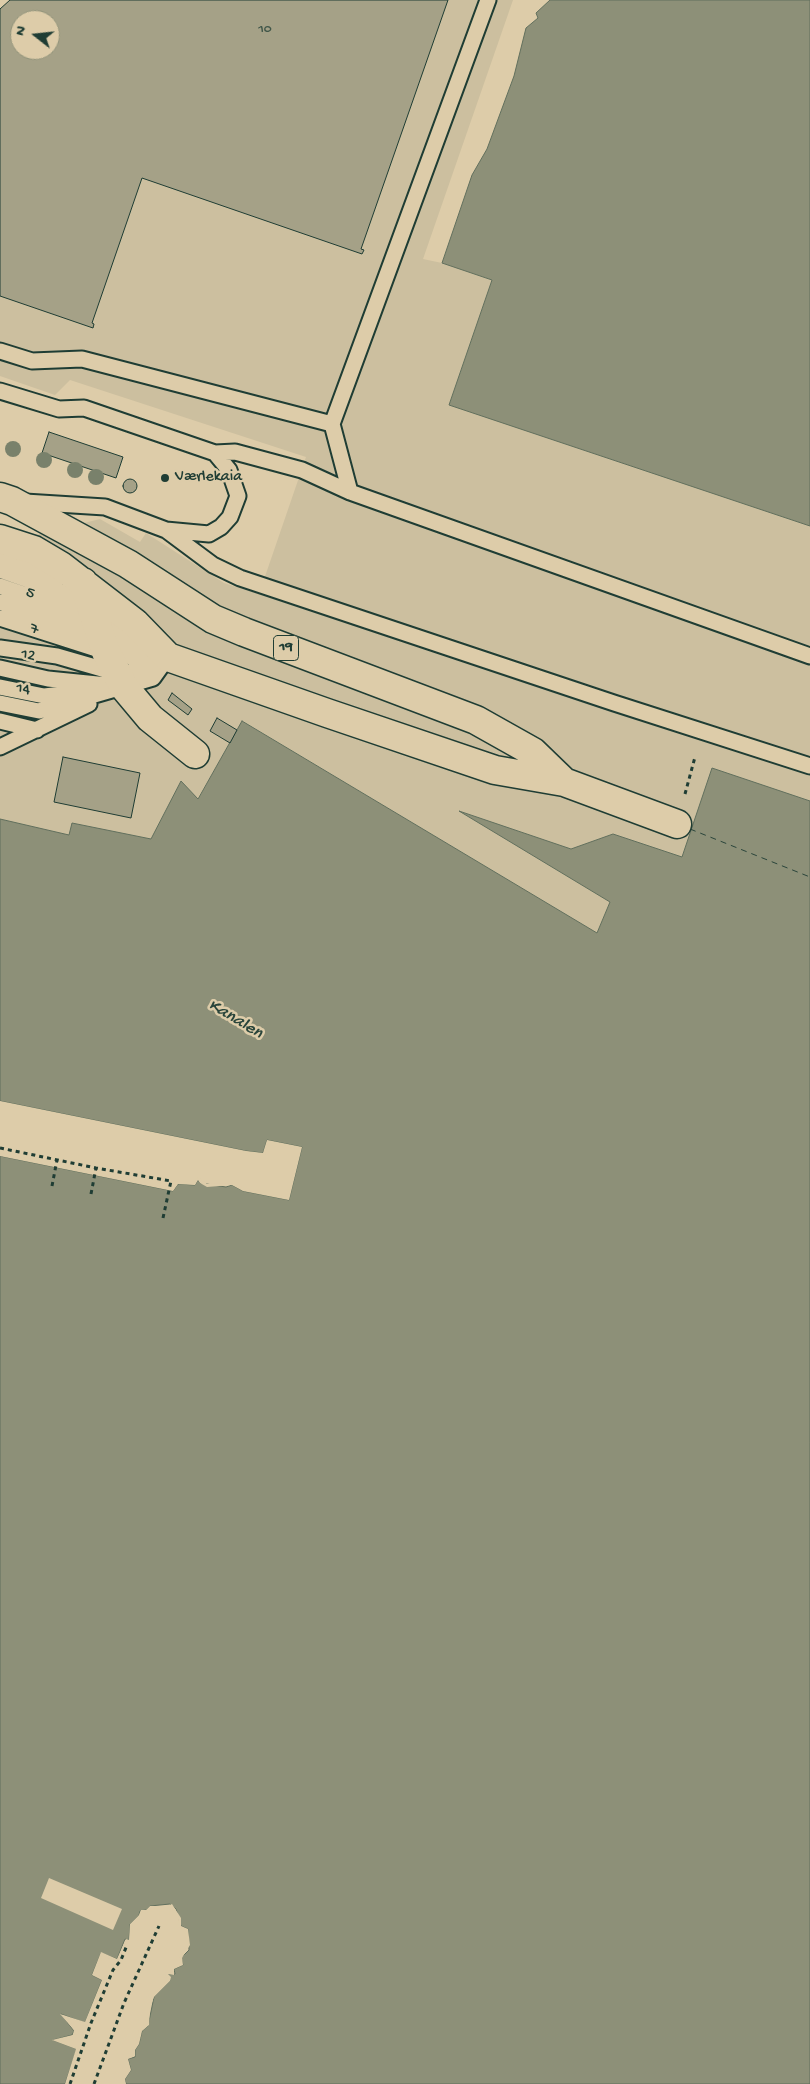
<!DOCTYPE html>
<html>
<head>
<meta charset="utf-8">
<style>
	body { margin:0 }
	#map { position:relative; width:810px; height:2084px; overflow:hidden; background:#ddcca9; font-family:"Gochi Hand",sans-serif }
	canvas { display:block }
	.north { position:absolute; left:10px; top:10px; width:50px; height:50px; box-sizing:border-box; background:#ddcca9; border:1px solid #91937a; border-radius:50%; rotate:286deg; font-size:14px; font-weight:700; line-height:20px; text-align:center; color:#1f3d34 }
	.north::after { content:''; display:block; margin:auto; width:18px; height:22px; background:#1f3d34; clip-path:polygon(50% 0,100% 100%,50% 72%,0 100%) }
</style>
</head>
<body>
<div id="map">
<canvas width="810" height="2084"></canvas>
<div class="north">N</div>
</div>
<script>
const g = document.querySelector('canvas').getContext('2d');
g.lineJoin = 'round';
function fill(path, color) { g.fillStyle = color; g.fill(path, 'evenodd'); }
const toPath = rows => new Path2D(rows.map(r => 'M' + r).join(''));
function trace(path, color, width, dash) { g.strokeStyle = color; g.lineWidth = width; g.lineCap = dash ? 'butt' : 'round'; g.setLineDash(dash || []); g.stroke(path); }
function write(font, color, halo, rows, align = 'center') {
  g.font = font + ' "Gochi Hand",sans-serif'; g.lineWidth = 5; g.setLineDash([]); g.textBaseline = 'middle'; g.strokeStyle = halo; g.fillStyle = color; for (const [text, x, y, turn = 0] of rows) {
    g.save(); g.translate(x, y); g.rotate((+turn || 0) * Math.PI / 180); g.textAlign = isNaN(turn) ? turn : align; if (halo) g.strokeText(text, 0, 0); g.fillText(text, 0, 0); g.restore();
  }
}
const built = toPath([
	[10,0,513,0,423,259,442,263,492,280,449,405,810,526,810,801,712,769,682,858,613,834,571,849,462,812,610,902,597,933,243,721,197,799,181,782,151,839,73,824,69,835,0,819,0,534,16,540,100,519,140,542,146,533,224,583,259,594,306,457,70,380,55,395,0,376,0,9],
	[20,20,50,20,50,50,20,50]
]);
const water = toPath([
	[550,0,810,0,810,526,449,405,492,280,442,263,472,175,487,149,514,76,526,28,538,18,536,13,550,0],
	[242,721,597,933,610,902,459,811,571,849,613,834,682,857,712,768,810,801,810,2084,126,2084,125,2079,131,2070,128,2059,135,2057,135,2050,139,2044,142,2031,148,2026,154,1997,170,1981,167,1974,175,1974,174,1969,183,1965,181,1958,189,1950,188,1929,181,1926,176,1909,170,1904,150,1906,146,1910,140,1911,139,1915,130,1924,129,1941,125,1939,117,1959,101,1953,92,1975,102,1980,85,2023,61,2014,74,2031,72,2035,53,2040,77,2049,65,2084,0,2084,0,1156,173,1191,178,1184,195,1185,198,1180,200,1183,226,1187,232,1185,243,1191,289,1200,302,1147,267,1140,263,1153,246,1151,0,1101,0,819,69,835,72,823,151,839,181,781,198,799,242,721]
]);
const pier = toPath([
	[0,1101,246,1151,263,1153,267,1140,302,1147,289,1200,243,1191,232,1185,207,1187,200,1183,198,1180,195,1185,178,1184,173,1191,0,1156,0,1153,172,1188,177,1182,194,1182,198,1177,207,1184,233,1183,244,1188,287,1197,299,1149,268,1142,265,1155,245,1153,0,1104],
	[49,1878,122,1909,113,1930,41,1898],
	[172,1904,181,1918,181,1926,188,1929,190,1945,182,1958,183,1965,174,1969,174,1975,168,1974,171,1977,170,1981,154,1997,150,2008,149,2025,142,2031,139,2044,135,2050,135,2056,128,2059,131,2070,125,2079,126,2084,123,2084,122,2079,128,2070,126,2058,133,2056,132,2050,136,2043,139,2030,147,2024,148,2007,152,1996,167,1980,165,1972,172,1973,172,1967,181,1964,179,1958,188,1945,185,1930,179,1927,178,1919,174,1915,172,1907,168,1909,151,1908,147,1913,142,1912,141,1917,133,1925,132,1942,127,1942,118,1961,102,1956,95,1974,104,1978,105,1980,87,2024,85,2025,67,2019,76,2029,75,2036,61,2040,79,2049,67,2084,65,2084,76,2049,52,2040,73,2035,74,2030,60,2014,85,2022,102,1980,92,1975,101,1952,117,1959,126,1939,129,1940,130,1924,139,1915,141,1910,146,1910,150,1906,167,1906]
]);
const ferry = toPath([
	[690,829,810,877]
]);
const building = toPath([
	[10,0,448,0,361,249,364,250,362,254,142,178,92,323,94,324,93,328,0,296,0,9,10,0],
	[20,20,50,20,50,50,20,50,20,20],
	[49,432,123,457,116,478,42,453,49,432],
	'123 486a7 7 0 1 1 14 0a7 7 0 1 1-14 0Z',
	[172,693,192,709,188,715,168,700,172,693],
	[217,718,237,730,230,743,210,731,217,718],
	[63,757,140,773,131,818,54,802,63,757]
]);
const path = toPath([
	[685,794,695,757],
	[0,1148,96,1168,171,1181,163,1218],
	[52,1186,57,1160],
	[91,1194,96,1168],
	[70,2084,91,2023,113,1970,121,1960,127,1945],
	[94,2084,124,2003,159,1926]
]);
const service = toPath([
	[0,351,32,361,82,359,332,424,488,0],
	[0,391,59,409,84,408,215,453,229,470,238,496,230,517,221,527,209,534,166,530],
	[332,424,350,492],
	[215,453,235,452,302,470,350,492,810,656],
	[25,502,105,507,166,530,213,565,240,578,614,703,810,766],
	[0,556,60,577],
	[0,570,91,602],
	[0,586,136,633],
	[0,602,160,654],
	[0,618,106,652,146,660,152,659],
	[0,648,57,656,116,673,149,670,161,662],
	[0,668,48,679,117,686],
	[0,687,44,696,82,692],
	[0,703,39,711,153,678,168,657],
	[0,721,37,730],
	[0,747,89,704]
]);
const trunk = toPath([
	[0,497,12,501,128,564,213,619,244,632,476,720,533,752,564,782],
	[0,539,34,550,61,566,135,623,168,657,327,713,495,770,564,782,677,824],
	[83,582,106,652,124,687,150,718,195,754]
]);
const trees = [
	[13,449],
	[44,460],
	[75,470],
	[96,477]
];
const markers = [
	[165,478,5,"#1f3d34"]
];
const numberNames = [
	["10",265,30]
];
const shields = [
	[286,648,25]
];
const shieldNames = [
	["19",286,648]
];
const poiNames = [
	["Værlekaia",175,478]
];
const streetNames = [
	["5",30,594,19],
	["7",34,630,19],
	["12",28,656,12],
	["14",23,690,12]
];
const waterNames = [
	["Kanalen",235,1020,31]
];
fill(built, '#ccbf9f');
fill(water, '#8d9078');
trace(water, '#616f5d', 1);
fill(pier, '#ddcca9');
trace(ferry, '#2a453b', 1, [6, 5]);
fill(building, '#a5a187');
trace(building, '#1f3d34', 1);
trace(service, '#1f3d34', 19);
trace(trunk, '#1f3d34', 31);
trace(path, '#1f3d34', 3, [4, 4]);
trace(service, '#ddcca9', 15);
trace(trunk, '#ddcca9', 28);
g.fillStyle = '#79816b';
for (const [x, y] of trees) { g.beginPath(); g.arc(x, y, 8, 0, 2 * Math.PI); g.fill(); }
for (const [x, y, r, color] of markers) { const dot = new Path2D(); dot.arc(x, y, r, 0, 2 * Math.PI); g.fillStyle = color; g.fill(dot); trace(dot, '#ddcca9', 2); }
write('14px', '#405649', null, numberNames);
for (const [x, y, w] of shields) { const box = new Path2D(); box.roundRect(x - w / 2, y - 12.5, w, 25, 4); g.fillStyle = '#ddcca9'; g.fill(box); trace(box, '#1f3d34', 1); }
write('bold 15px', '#1f3d34', null, shieldNames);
write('16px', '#1f3d34', '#ddcca9', poiNames, 'left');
write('16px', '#1f3d34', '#ddcca9', streetNames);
write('italic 18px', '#2a453b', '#ddcca9', waterNames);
</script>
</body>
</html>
